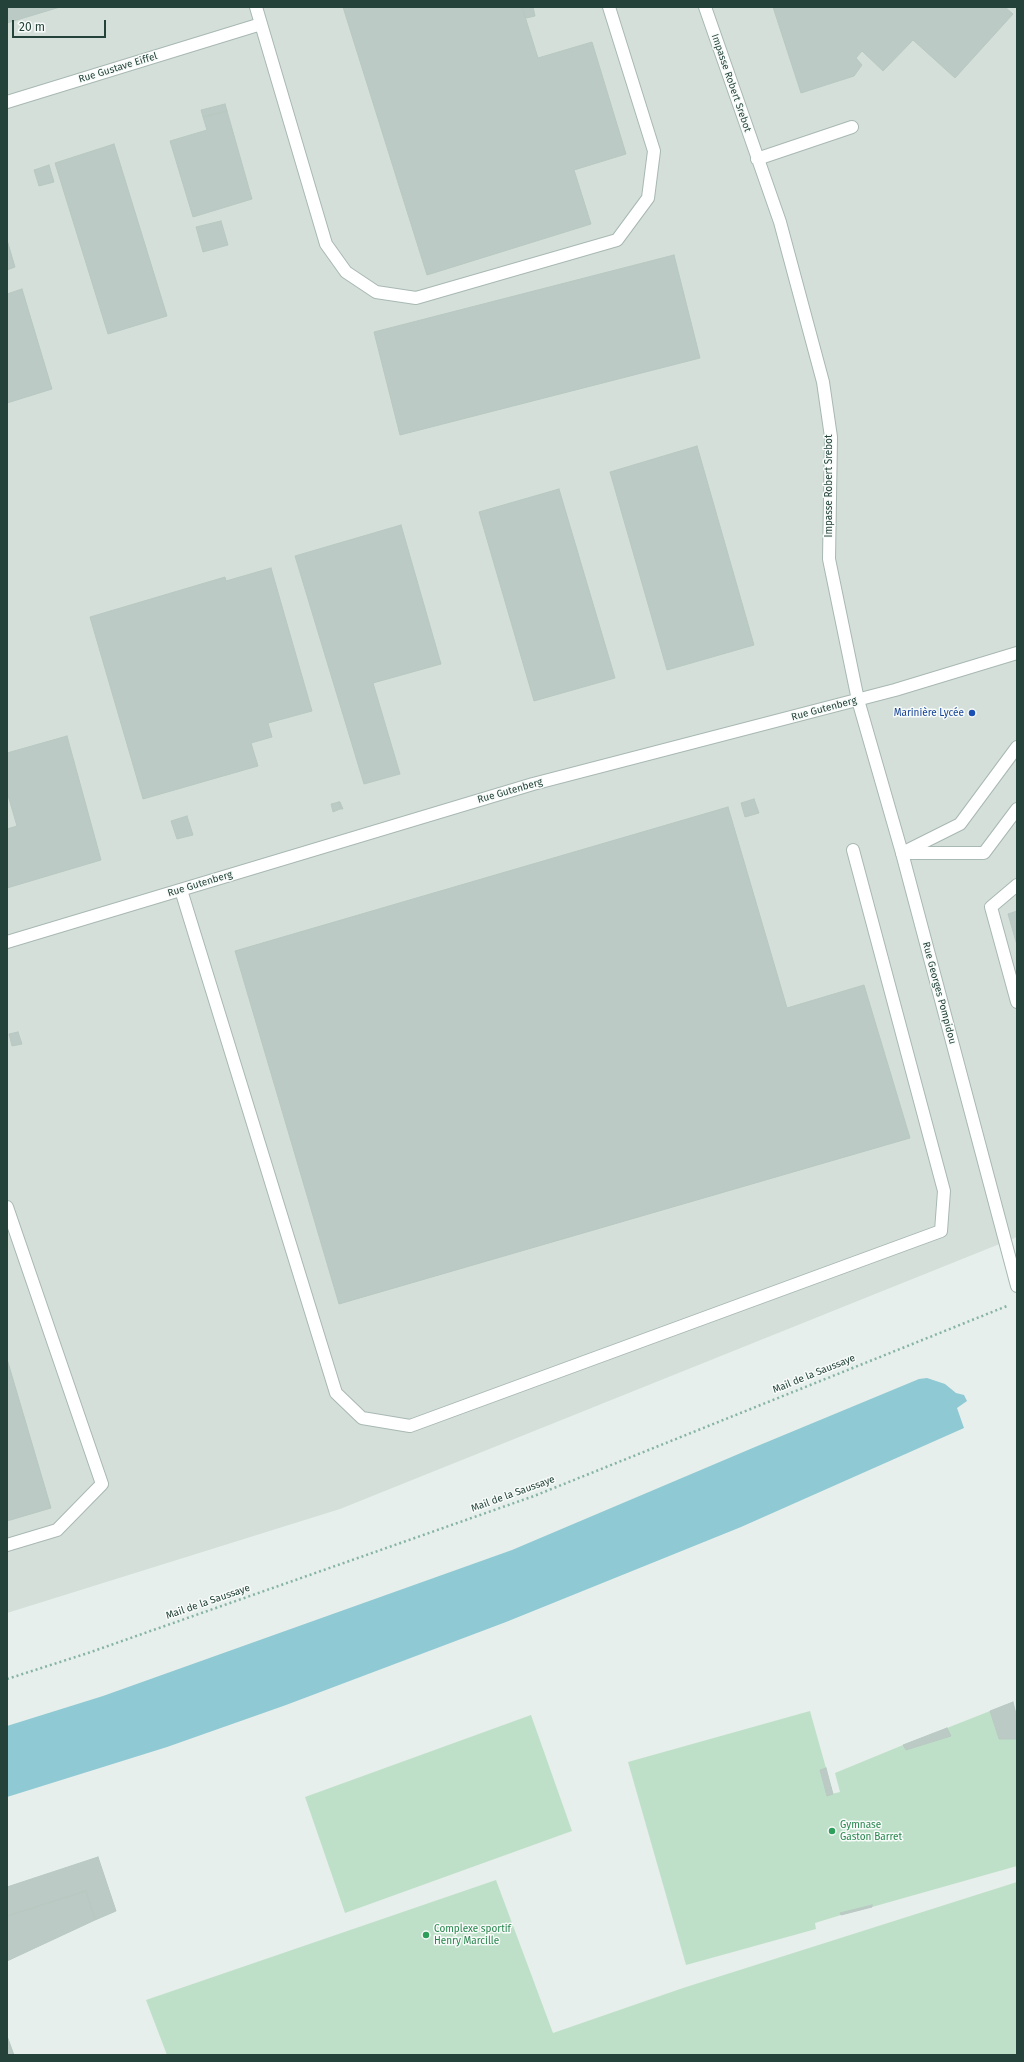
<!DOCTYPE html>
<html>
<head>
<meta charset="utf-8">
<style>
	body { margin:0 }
	#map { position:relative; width:1024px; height:2062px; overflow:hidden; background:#e6efeb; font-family:"Fira Sans",sans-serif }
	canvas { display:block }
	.frame { position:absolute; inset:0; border:8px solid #24423a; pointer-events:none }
	.scale { position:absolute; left:12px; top:20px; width:94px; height:18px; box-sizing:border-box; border:2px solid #24423a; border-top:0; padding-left:5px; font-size:12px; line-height:14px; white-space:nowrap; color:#24423a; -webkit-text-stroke:3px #f7fbf9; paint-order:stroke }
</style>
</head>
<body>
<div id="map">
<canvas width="1024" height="2062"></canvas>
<div class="frame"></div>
<div class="scale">20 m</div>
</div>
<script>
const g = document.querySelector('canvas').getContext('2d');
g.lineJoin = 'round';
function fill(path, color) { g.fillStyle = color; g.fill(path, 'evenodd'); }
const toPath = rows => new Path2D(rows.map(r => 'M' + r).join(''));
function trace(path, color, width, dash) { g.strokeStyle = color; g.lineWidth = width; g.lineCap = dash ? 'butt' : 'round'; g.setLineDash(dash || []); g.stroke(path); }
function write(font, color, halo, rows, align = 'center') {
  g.font = font + ' "Fira Sans",sans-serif'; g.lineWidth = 3; g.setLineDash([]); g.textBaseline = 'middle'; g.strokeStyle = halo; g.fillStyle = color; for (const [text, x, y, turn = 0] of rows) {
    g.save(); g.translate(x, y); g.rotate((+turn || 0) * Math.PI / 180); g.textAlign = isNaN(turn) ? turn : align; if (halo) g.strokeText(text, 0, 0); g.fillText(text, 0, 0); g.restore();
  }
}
const built = toPath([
	[7,7,1017,7,1017,1237,340,1509,7,1613]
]);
const green = toPath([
	[810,1711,826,1768,820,1770,827,1795,840,1792,835,1773,903,1745,906,1750,950,1736,947,1728,990,1711,999,1739,1017,1739,1017,1866,872,1907,872,1905,841,1913,841,1915,815,1923,816,1929,686,1965,628,1762],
	[531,1715,572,1831,345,1913,305,1797],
	[496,1880,553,2033,683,1988,1017,1882,1017,2055,167,2055,146,2000]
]);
const water = toPath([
	[927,1378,945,1384,956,1393,964,1395,967,1401,957,1408,964,1428,741,1527,506,1622,286,1705,167,1747,7,1797,7,1726,103,1696,512,1550,755,1447,919,1379]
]);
const building = toPath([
	[7,7,60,7,7,23,7,7],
	[343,7,522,7,538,58,592,42,626,154,574,170,591,224,427,275,343,7],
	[522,7,533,7,535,16,526,18,522,7],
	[773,7,1005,7,1013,14,955,78,913,40,883,71,862,51,856,58,862,65,854,76,801,93,773,7],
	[225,104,227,111,203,117,201,110,225,104],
	[227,111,252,199,193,217,170,141,207,130,203,117,227,111],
	[114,144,167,316,108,334,55,163,114,144],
	[49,165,54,182,39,186,34,170,49,165],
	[221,221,228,245,203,252,196,227,221,221],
	[7,240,15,267,7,270,7,240],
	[674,255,700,358,400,435,374,332,674,255],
	[22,289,52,389,7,403,7,294,22,289],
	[697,446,754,645,667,670,610,472,697,446],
	[559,489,615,678,534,701,479,512,559,489],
	[401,525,441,664,373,683,400,774,364,784,295,556,401,525],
	[271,568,312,711,268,723,272,737,251,743,258,766,143,799,90,617,225,577,226,581,271,568],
	[67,736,101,860,7,888,7,829,17,826,7,792,7,753,67,736],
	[754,799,759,813,745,817,741,803,754,799],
	[339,802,340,802,343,809,340,809,339,802],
	[339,802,340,809,333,812,331,804,339,802],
	[728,807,787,1008,864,985,910,1138,339,1304,235,951,728,807],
	[187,816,193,835,177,839,171,821,187,816],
	[1017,911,1017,945,1008,914,1017,911],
	[18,1032,22,1044,12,1046,9,1034,18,1032],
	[7,1359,51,1508,7,1521,7,1359],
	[1013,1702,1017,1718,1017,1739,999,1739,990,1711,1013,1702],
	[947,1728,951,1736,906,1750,903,1745,947,1728],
	[826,1768,833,1794,827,1796,820,1770,826,1768],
	[98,1857,116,1911,95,1920,86,1891,7,1916,7,1887,98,1857],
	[86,1891,95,1920,7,1961,7,1916,86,1891],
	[872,1905,872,1907,841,1915,840,1913,872,1905],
	[7,2036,14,2055,7,2055,7,2036]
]);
const path = toPath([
	[7,1679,88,1653,534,1496,1007,1306]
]);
const service = toPath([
	[256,7,326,244,346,272,376,292,416,298,617,240,648,198,654,151,609,7],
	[705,7,780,222,823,382,831,437,829,559,858,700],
	[7,102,261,24],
	[757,159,852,127],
	[902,853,960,824,1017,747],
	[905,853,984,853,1017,809],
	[1017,885,991,907,1017,1002],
	[181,890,336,1393,362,1418,410,1426,941,1231,944,1191,853,850],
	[7,1207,102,1484,57,1530,7,1545]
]);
const minor = toPath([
	[858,700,902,853,1017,1286]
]);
const tertiary = toPath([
	[7,942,533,784,895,690,1017,653]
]);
const markers = [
	[972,713,4,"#1a4fb4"],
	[832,1831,4,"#2e9e5b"],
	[426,1935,4,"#2e9e5b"]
];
const streetNames = [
	["Rue Gustave Eiffel",118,68,-17],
	["Impasse Robert Srebot",731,83,71],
	["Impasse Robert Srebot",829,486,-90],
	["Rue Gutenberg",824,709,-15],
	["Rue Gutenberg",510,791,-16],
	["Rue Gutenberg",200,884,-17],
	["Rue Georges Pompidou",939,993,75],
	["Mail de la Saussaye",814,1374,-22],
	["Mail de la Saussaye",513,1494,-20],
	["Mail de la Saussaye",208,1602,-19]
];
const transitNames = [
	["Marinière Lycée",964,713]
];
const leisureNames = [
	["Gymnase",840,1825],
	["Gaston Barret",840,1837],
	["Complexe sportif",434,1929],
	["Henry Marcille",434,1941]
];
fill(built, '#d4dfda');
fill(green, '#bfe0c8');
fill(water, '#8ec9d4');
fill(building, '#bbcac4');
trace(building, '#b8c9c2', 1);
trace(service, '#a8b8b2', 14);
trace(minor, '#a8b8b2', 14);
trace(tertiary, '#a8b8b2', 14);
trace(path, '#86b3a5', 2.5, [2, 3]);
trace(service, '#fff', 12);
trace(minor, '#fff', 12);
trace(tertiary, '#fff', 12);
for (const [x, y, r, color] of markers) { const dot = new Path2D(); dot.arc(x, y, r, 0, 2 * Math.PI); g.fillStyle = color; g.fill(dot); trace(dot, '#f7fbf9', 1.5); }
write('10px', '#24423a', '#f7fbf9', streetNames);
write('10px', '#164399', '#f7fbf9', transitNames, 'right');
write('10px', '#27864d', '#f7fbf9', leisureNames, 'left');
</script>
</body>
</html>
